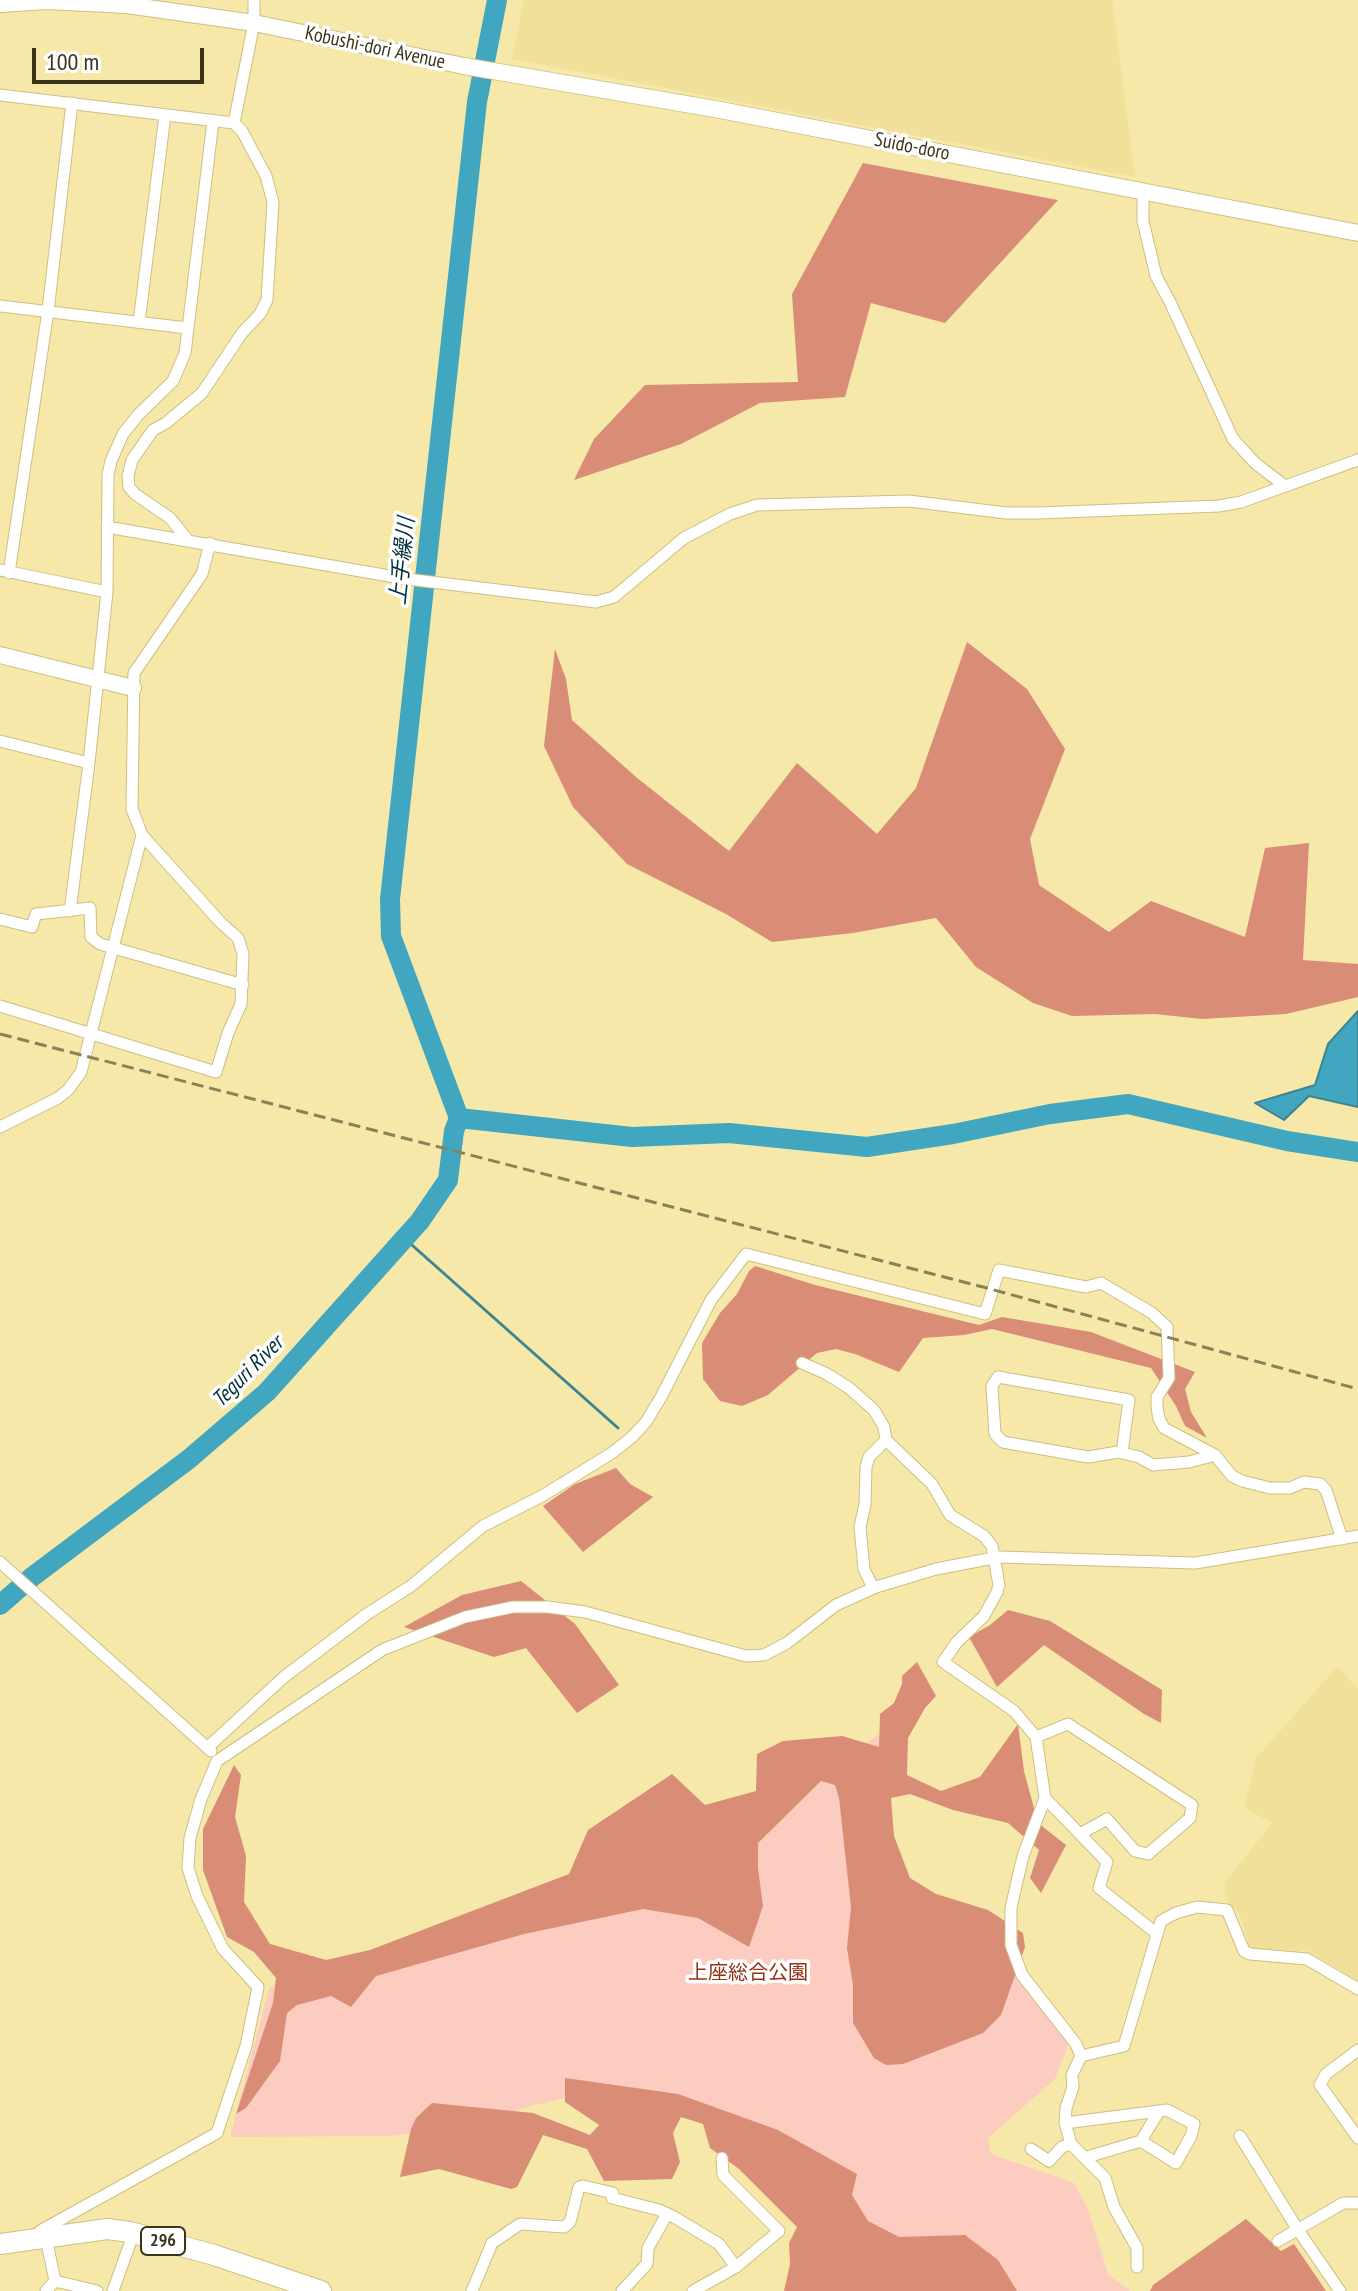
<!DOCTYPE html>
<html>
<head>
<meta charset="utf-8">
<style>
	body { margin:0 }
	#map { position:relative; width:1358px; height:2291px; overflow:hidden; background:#f6e8a9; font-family:"PT Sans Narrow",sans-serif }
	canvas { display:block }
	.scale { position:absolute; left:32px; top:48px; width:172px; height:36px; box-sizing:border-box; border:4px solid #3a341b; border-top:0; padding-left:10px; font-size:24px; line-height:28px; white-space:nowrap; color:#3a341b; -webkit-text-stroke:6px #fff; paint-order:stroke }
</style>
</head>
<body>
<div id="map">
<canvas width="1358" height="2291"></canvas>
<div class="scale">100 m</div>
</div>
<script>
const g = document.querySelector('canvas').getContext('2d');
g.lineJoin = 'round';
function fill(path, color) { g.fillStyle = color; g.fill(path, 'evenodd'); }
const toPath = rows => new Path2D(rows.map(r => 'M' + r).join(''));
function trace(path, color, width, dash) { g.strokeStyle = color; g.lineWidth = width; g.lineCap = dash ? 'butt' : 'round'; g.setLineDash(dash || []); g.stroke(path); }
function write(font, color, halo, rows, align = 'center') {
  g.font = font + ' "PT Sans Narrow","Noto Sans JP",sans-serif'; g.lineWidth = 7; g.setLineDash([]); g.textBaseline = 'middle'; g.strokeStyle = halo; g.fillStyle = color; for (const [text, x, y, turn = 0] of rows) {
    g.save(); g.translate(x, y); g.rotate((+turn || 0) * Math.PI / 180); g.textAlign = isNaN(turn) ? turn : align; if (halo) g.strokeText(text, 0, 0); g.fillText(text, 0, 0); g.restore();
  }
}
const built = toPath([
	[524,0,1112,0,1135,177,512,59],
	[1338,1666,1358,1689,1358,1981,1308,1951,1250,1948,1239,1912,1228,1903,1224,1884,1272,1823,1244,1808,1256,1758]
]);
const green = toPath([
	[879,1734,881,1840,884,1903,1013,1958,1070,2040,1055,2079,988,2138,991,2154,1074,2183,1088,2209,1108,2274,1130,2291,812,2291,844,2202,692,2111,592,2091,431,2131,391,2136,230,2137,269,1988,594,1900,743,1822,791,1749,842,1736,866,1744]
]);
const forest = toPath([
	[863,163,1058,200,945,323,871,303,845,397,760,403,681,444,574,480,594,439,645,385,798,382,792,294],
	[967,642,1027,689,1065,749,1030,839,1039,885,1109,932,1151,901,1245,937,1265,848,1309,843,1303,960,1358,964,1358,997,1286,1014,1202,1019,1155,1014,1072,1016,1033,1003,976,967,936,918,853,933,772,942,726,914,627,864,573,807,544,746,555,649,566,679,572,720,636,777,729,851,797,763,877,834,916,788],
	[755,1266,815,1285,979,1325,1002,1317,1091,1332,1195,1372,1185,1389,1191,1412,1207,1438,1185,1426,1176,1406,1151,1368,992,1329,964,1335,923,1338,899,1372,855,1354,836,1349,817,1353,768,1395,742,1406,720,1401,703,1379,702,1343,720,1313,737,1294,749,1271],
	[616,1468,630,1484,653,1497,583,1552,543,1506,575,1484],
	[521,1581,575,1624,619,1685,577,1713,526,1648,494,1657,404,1627,462,1595],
	[1008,1610,1050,1621,1162,1690,1161,1723,1144,1714,1044,1645,997,1687,969,1637,990,1625],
	[917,1662,936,1696,925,1708,908,1738,907,1775,941,1791,980,1777,1018,1724,1024,1771,1038,1823,1066,1845,1041,1893,1030,1878,1039,1850,1008,1823,953,1810,910,1794,891,1798,894,1836,910,1878,936,1894,988,1910,1023,1933,1025,1947,1001,2015,983,2033,903,2064,886,2065,874,2058,853,2023,853,1985,847,1948,851,1907,839,1798,835,1785,821,1781,758,1843,758,1868,763,1906,749,1947,698,1918,643,1909,524,1934,376,1976,351,2007,331,1996,297,2005,287,2013,280,2061,246,2108,236,2114,273,2003,276,1978,254,1952,227,1937,203,1870,203,1829,234,1765,241,1775,235,1817,246,1856,244,1902,270,1944,326,1960,370,1950,569,1874,588,1830,672,1774,705,1805,756,1791,757,1754,783,1741,842,1736,879,1747,880,1714,894,1703,902,1684,902,1676],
	[565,2078,678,2094,778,2130,857,2174,852,2195,868,2221,899,2237,965,2235,998,2260,1017,2291,784,2291,790,2264,789,2243,797,2227,739,2169,710,2148,703,2124,681,2117,673,2133,680,2162,672,2179,604,2181,587,2149,543,2135,517,2187,511,2189,439,2169,400,2177,411,2129,416,2118,432,2103,533,2113,590,2135,599,2125,565,2102],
	[1246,2219,1281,2251,1294,2244,1326,2291,1150,2291,1153,2285]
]);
const water = toPath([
	[1358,1011,1358,1107,1309,1096,1284,1120,1255,1103,1315,1085,1328,1044,1358,1011]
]);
const stream = toPath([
	[404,1238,618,1428]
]);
const river = toPath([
	[459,1118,391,936,390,899,477,102,497,0],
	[459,1118,632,1137,729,1133,867,1147,953,1134,1050,1114,1128,1104,1287,1141,1358,1152],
	[0,1605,32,1577,189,1459,267,1392,420,1221,448,1180,454,1131,459,1118]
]);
const street = toPath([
	[0,95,234,123],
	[1143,191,1143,221,1156,276,1170,302,1233,439,1255,463,1285,486],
	[0,306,187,328],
	[139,322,165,115],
	[107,527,407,579,596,602,614,597,684,538,730,514,757,505,909,501,1006,513,1038,513,1219,506,1241,502,1358,460],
	[187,539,170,518,135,494,129,487,128,476,132,460,153,430,166,423,202,393,242,333,260,314,267,300,273,202,266,176,242,131,234,123,254,23,254,0],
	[0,570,107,592],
	[9,573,48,311,72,103],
	[0,741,89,763],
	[70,911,89,763,107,592,108,475,111,461,123,434,138,415,173,381,185,353,213,121],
	[0,919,32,927,36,914,90,908,91,937,100,944,243,985],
	[0,1006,216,1072,228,1033,241,1004,243,954,238,938,221,923,142,835,132,809,134,673,202,574,210,543],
	[0,1127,58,1098,68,1090,81,1072,142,835],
	[802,1363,827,1374,849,1388,874,1410,884,1427,886,1440,932,1484,950,1515,984,1536,992,1546,999,1585,997,1592,984,1616,957,1642,943,1662,1014,1711,1036,1737,1045,1798,1023,1856,1016,1886,1011,1908,1011,1945,1022,1975,1076,2044,1081,2056,1072,2075,1073,2087,1066,2108,1065,2123,1071,2144,1105,2178,1114,2207,1137,2248,1137,2267],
	[1122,1453,1129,1400,998,1377,992,1386,995,1434,1003,1442,1088,1457,1118,1452,1122,1453,1139,1457,1153,1465,1189,1462,1215,1455],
	[0,1562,211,1751],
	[873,1588,864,1569,860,1527,865,1504,866,1467,869,1457,886,1440],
	[1036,1737,1068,1724,1192,1805,1190,1818,1148,1854,1135,1851,1107,1819,1080,1834],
	[208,1747,284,1677,367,1614,411,1586,483,1526,542,1496,612,1453,632,1437,646,1422,661,1397,711,1300,746,1254,985,1314,999,1270,1086,1287,1101,1283,1152,1313,1167,1327,1169,1378,1157,1397,1157,1407,1159,1419,1164,1428,1215,1455,1232,1476,1242,1481,1270,1488,1290,1488,1304,1482,1320,1484,1326,1490,1342,1539],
	[1045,1798,1107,1862,1099,1888,1156,1933],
	[1358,2050,1326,2074,1320,2085,1358,2138],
	[1081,2056,1124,2046,1161,1921,1176,1913,1197,1907,1227,1910,1244,1951,1250,1954,1307,1959,1358,1989],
	[1065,2123,1159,2111,1167,2110,1194,2124,1191,2136,1176,2163,1141,2141,1159,2111],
	[1240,2136,1298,2230,1340,2291],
	[1031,2149,1049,2161,1062,2147,1071,2144],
	[1087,2157,1141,2141],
	[40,2236,40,2231,217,2133,246,2046,258,1987,223,1949,197,1896,188,1868,190,1838,201,1799,217,1761,382,1650,465,1617,513,1607,548,1607,585,1612,746,1656,764,1655,787,1643,836,1605,876,1587,936,1569,999,1557,1195,1563,1358,1536],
	[46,2238,55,2281],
	[1278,2241,1343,2203,1358,2203],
	[46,2291,55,2281,97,2291],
	[113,2291,134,2232],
	[472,2291,492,2243,520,2224,564,2227,570,2222,579,2187,583,2186,613,2193,612,2198,659,2210,674,2217,719,2244,736,2267],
	[622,2291,647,2264,648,2248,667,2214],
	[693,2291,736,2267,779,2231,723,2175,722,2158]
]);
const secondary = toPath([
	[0,4,47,1,127,5,254,23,464,66,715,109,1358,233],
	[0,655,133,688]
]);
const highway = toPath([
	[0,2244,107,2229,130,2232,214,2255,321,2291]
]);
const rail = toPath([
	[0,1034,983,1287,1358,1389]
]);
const shields = [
	[163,2241,44]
];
const shieldNames = [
	["296",163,2241]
];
const streetNames = [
	["Kobushi-dori Avenue",375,48,12],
	["Suido-doro",912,147,11]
];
const parkNames = [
	["上座総合公園",748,1973]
];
const waterNames = [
	["上手繰川",403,561,-84],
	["Teguri River",248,1372,-45]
];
fill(built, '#f0e099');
fill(green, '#fbccbf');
fill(forest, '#d98c76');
fill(water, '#41a6bf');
trace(water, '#3f848e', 2);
trace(stream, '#3f848e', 3);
trace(river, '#41a6bf', 20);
trace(street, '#cdbf82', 13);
trace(secondary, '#cdbf82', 18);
trace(highway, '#cdbf82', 22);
trace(street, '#fff', 11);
trace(secondary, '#fff', 16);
trace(highway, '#fff', 20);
trace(rail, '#8a8157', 3, [12, 6]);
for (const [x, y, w] of shields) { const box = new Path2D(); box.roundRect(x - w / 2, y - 14, w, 28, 6); g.fillStyle = '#fff'; g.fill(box); trace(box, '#3a341b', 2); }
write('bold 18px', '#3a341b', null, shieldNames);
write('20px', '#3a341b', '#fff', streetNames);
write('20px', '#8e3317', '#fff', parkNames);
write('italic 22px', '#00303b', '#fff', waterNames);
</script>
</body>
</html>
